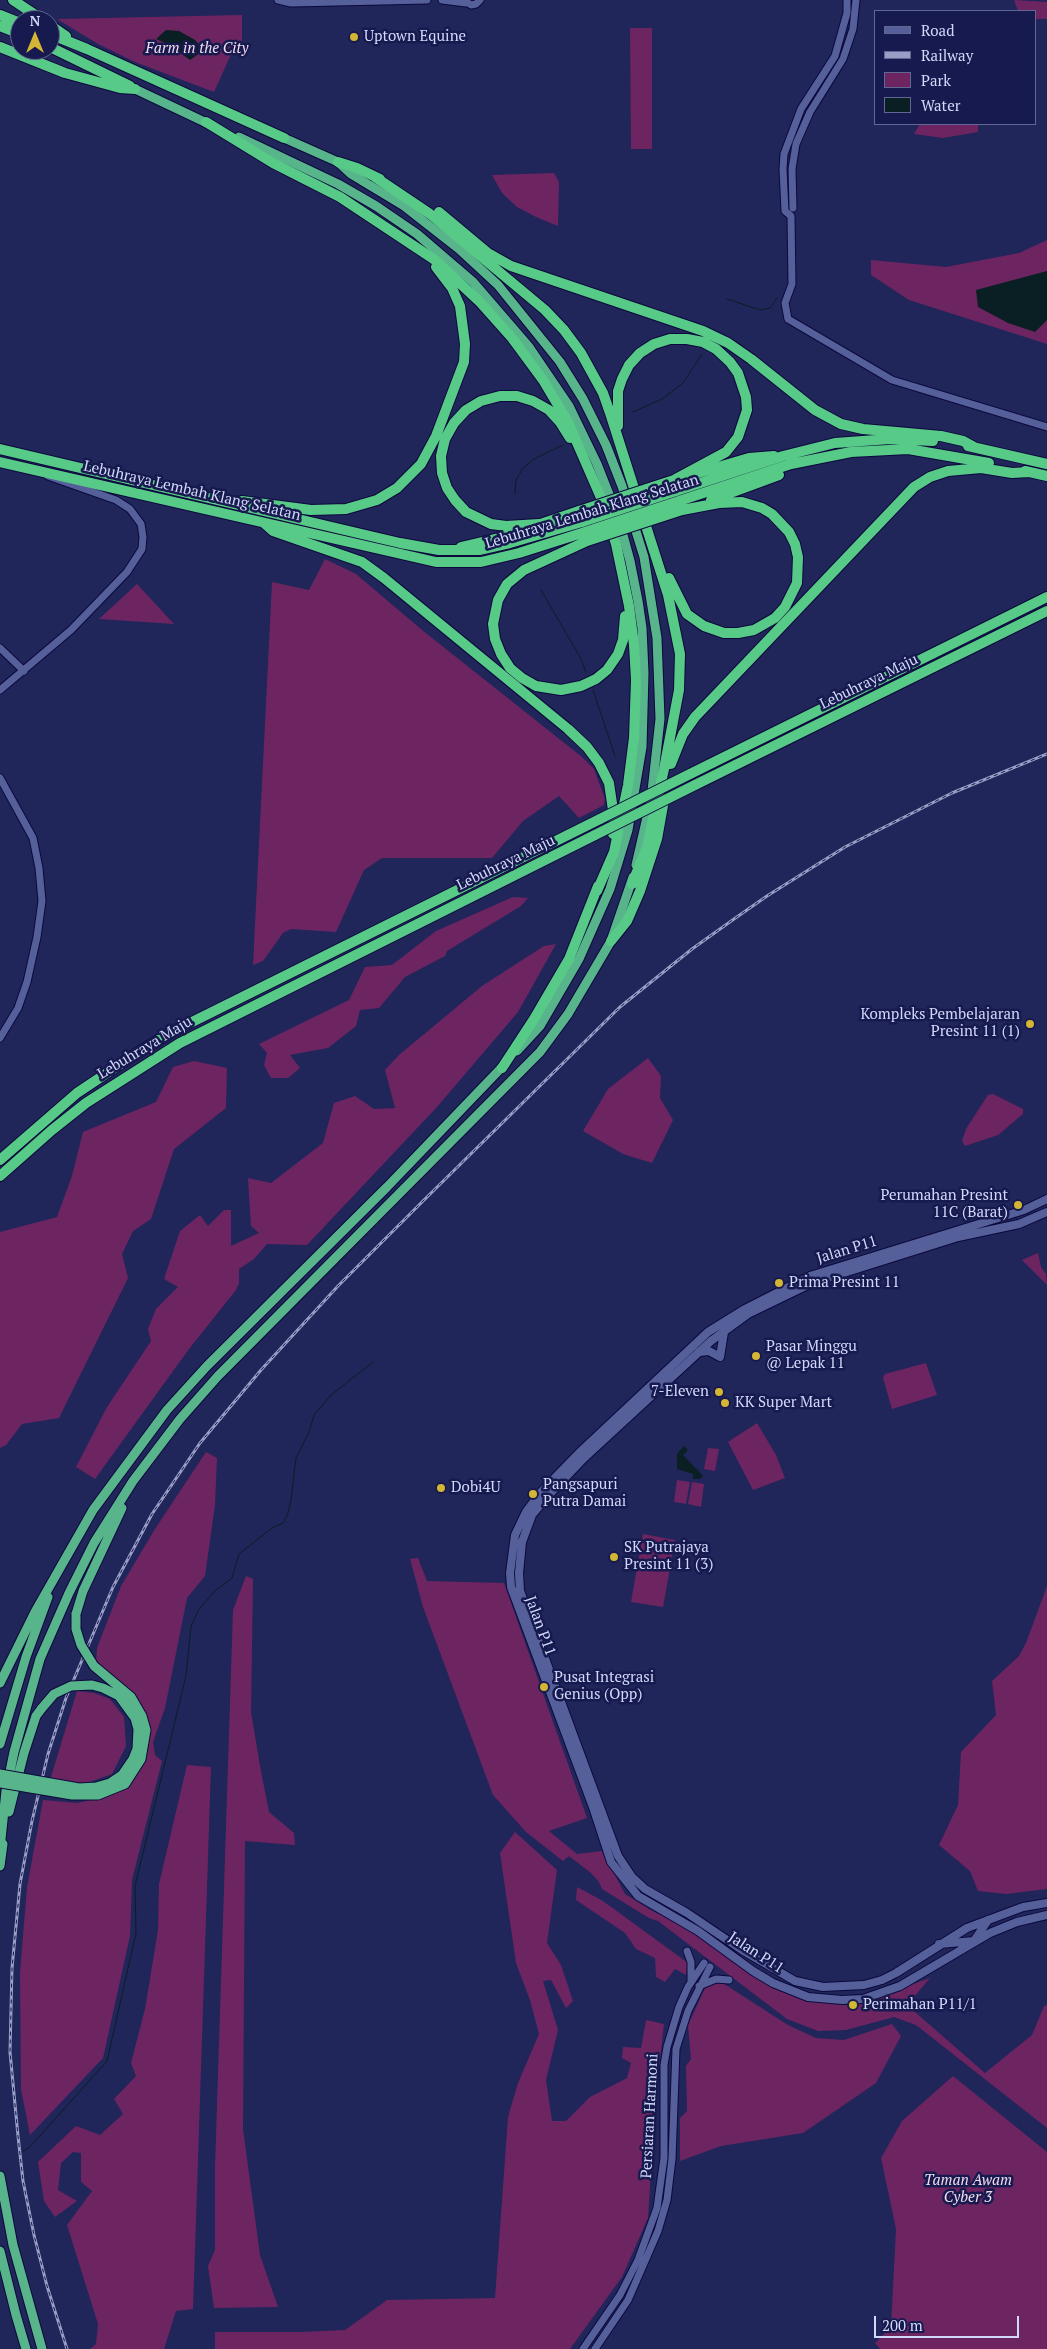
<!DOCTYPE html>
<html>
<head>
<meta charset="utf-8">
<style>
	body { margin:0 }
	#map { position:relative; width:1047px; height:2349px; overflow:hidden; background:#20255a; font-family:"PT Serif",serif }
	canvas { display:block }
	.legend { position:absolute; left:874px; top:10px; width:162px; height:115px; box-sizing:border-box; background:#171a4e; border:1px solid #616693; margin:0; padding:6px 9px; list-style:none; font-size:15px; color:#d1d8fa }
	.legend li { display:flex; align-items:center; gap:10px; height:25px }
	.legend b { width:25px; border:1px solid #616693 }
	.north { position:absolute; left:10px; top:10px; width:50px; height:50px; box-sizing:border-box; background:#171a4e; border:1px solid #616693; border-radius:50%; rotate:0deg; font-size:14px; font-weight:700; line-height:20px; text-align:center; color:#d1d8fa }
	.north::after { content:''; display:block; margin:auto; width:18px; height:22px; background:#d4b635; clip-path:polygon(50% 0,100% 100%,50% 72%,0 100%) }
	.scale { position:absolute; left:874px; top:2316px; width:145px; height:22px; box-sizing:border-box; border:2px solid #d1d8fa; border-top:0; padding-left:6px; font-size:15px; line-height:18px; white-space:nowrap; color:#d1d8fa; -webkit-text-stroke:4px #171a4e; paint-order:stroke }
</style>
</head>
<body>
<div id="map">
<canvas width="1047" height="2349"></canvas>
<ul class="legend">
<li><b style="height:6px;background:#55609b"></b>Road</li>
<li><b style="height:6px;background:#989ec6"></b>Railway</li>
<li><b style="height:14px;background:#6d2561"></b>Park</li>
<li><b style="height:14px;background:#0a1f23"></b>Water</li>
</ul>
<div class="north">N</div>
<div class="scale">200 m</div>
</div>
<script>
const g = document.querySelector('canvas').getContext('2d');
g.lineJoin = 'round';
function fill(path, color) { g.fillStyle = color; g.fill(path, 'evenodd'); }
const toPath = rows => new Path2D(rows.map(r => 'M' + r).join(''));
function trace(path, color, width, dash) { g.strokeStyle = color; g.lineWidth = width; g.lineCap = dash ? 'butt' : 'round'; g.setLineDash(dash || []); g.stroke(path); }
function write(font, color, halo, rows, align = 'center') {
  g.font = font + ' "PT Serif",serif'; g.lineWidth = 5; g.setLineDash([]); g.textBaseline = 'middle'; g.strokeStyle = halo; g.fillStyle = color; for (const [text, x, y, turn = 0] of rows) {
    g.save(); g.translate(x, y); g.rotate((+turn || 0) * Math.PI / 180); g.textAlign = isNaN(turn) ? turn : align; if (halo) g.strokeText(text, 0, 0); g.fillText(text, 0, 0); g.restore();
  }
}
const green = toPath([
	[1014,0,1047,2,1047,19,1036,19,1036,11,1018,11],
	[242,15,242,49,233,50,214,92,135,62,98,44,57,19],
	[630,28,652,28,652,149,631,149],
	[920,124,978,124,978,132,943,138,914,134],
	[554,173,559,182,558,226,536,217,517,207,502,193,492,175],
	[1047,240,1047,344,909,300,871,275,871,260,946,267,1019,253],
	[325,559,356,574,422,630,582,757,594,769,605,799,604,805,579,818,559,796,523,821,492,858,382,858,364,870,336,932,291,929,283,933,263,961,253,965,272,582,309,590],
	[137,584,174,624,99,619],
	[513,897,528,898,521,906,447,951,445,956,405,977,379,1008,360,1010,356,1026,328,1048,290,1055,300,1068,288,1078,271,1078,264,1065,267,1053,259,1044,349,1000,365,967,392,965,436,931],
	[556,944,518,1012,437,1107,307,1245,267,1244,254,1259,239,1269,239,1283,236,1290,189,1349,95,1479,76,1467,107,1407,151,1341,148,1329,156,1309,178,1287,164,1279,180,1231,200,1215,208,1226,224,1210,231,1210,231,1246,259,1233,251,1226,248,1178,271,1183,323,1143,334,1103,355,1096,374,1109,395,1108,385,1070,399,1055,482,986,544,946],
	[648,1058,661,1076,660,1098,673,1120,652,1163,623,1154,583,1131,608,1089],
	[194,1061,227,1068,226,1108,174,1149,151,1219,133,1231,122,1254,128,1278,59,1418,22,1424,6,1445,0,1448,0,1232,57,1217,72,1176,83,1132,156,1102,173,1067],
	[993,1094,1023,1109,1023,1114,998,1135,965,1146,962,1141,966,1129,988,1095],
	[1038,1253,1041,1267,1046,1274,1047,1285,1022,1260],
	[926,1363,937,1395,892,1409,883,1378,885,1374],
	[757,1423,776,1455,785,1478,753,1490,728,1442],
	[708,1448,719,1449,715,1471,704,1469],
	[206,1452,217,1458,215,1505,205,1576,187,1598,165,1708,153,1742,155,1755,162,1761,132,1880,130,1936,103,2058,30,2135,21,2089,20,1973,27,1887,43,1800,77,1803,106,1797,130,1784,144,1760,145,1718,96,1664,97,1648,121,1586,155,1529],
	[677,1480,690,1482,686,1504,674,1502],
	[692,1482,704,1484,701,1507,688,1504],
	[643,1534,675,1540,663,1607,631,1602],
	[418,1558,427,1581,504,1583,587,1818,549,1831,577,1854,602,1851,625,1894,649,1909,688,1929,804,1999,852,2006,930,1978,907,2005,985,2073,1032,2035,1044,2006,1047,2005,1047,2128,916,2025,894,2017,846,2030,818,2031,787,2019,658,1921,649,1918,602,1889,599,1882,591,1873,569,1856,563,1861,526,1832,493,1795,423,1607,410,1559],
	[246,1576,253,1579,251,1712,260,1766,269,1812,294,1833,295,1845,245,1841,243,2129,260,2255,278,2307,214,2308,208,2266,215,2250,215,2167,233,1610],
	[1047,1586,1047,1889,1006,1894,978,1891,970,1871,939,1845,958,1805,961,1752,996,1715,992,1681,1019,1656,1026,1643],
	[77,1691,94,1693,110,1699,124,1717,126,1746,112,1774,84,1784,50,1780],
	[187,1765,211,1767,193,2309,176,2311,164,2349,90,2349,96,2344,98,2324,67,2225,92,2191,81,2182,81,2153,73,2152,61,2163,58,2190,77,2201,55,2217,44,2201,38,2162,76,2126,100,2135,123,2114,114,2099,136,2076,131,2063,145,2009,158,1930,159,1884],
	[515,1832,557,1870,547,1943,561,1965,573,2001,566,2008,551,1980,543,1981,558,2030,546,2080,552,2121,566,2121,590,2097,627,2078,631,2063,622,2058,623,2047,641,2048,646,2020,664,2024,655,2106,648,2218,622,2277,570,2349,215,2349,215,2332,301,2332,345,2330,387,2300,495,2298,508,2117,518,2083,539,2034,530,2000,516,1963,500,1853],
	[577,1887,603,1901,688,1963,686,1975,675,1969,665,1982,656,1977,655,1958,636,1949,625,1933,576,1900],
	[721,1982,788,2025,816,2038,844,2040,892,2024,901,2036,876,2083,803,2133,721,2146,680,2161,680,2118,687,2111,686,2066,691,2059,688,2025,706,1986],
	[953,2076,1047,2152,1047,2349,880,2349,875,2343,891,2327,896,2229,881,2158,902,2121]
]);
const water = toPath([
	[166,30,179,31,195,40,204,50,190,60,168,44,156,39],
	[1047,271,1047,320,1035,332,1008,323,978,307,976,290],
	[684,1446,688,1450,683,1455,703,1476,699,1479,693,1479,693,1474,677,1469,677,1454]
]);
const stream = toPath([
	[727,299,760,310,770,308,777,298],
	[633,412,662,399,683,383,702,354],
	[515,493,516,480,523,468,534,459,563,445],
	[541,590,580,657,586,672],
	[593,690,615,756],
	[23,2151,29,2148,107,2061,136,1933,135,1886,186,1676,191,1626,199,1609,215,1591,232,1578,239,1554,272,1528,283,1523,288,1513,291,1500,296,1458,309,1432,314,1415,331,1395,373,1362]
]);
const tertiary = toPath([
	[278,0,291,3,427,0],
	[442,0,466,3],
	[464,0,471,5,476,4,480,0],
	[847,0,847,13,835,56,801,109,784,154,783,169,785,211,791,216,792,284,785,303,788,319,892,380,1047,427],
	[793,208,792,169,796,144,810,112,843,59,853,29,856,0],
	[0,648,24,671],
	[0,690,71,630,127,572,142,549,143,537,141,524,130,509,116,500,48,476],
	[0,778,33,838,39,868,42,901,37,937,27,982,18,1008,0,1038],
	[687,1951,691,1962,691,1980],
	[699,1986,716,1979,729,1980],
	[583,2349,620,2295,638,2260,657,2208,664,2158,664,2065,667,2047,679,2007,688,1987,704,1963],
	[595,2349,628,2300,658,2231,667,2200,672,2159,676,2049,688,2011,710,1967]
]);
const secondary = toPath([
	[1047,1199,1024,1210,810,1276,745,1309,708,1332,579,1453,541,1492,526,1512,515,1535,510,1573,511,1587,593,1807,611,1862,638,1896,698,1931,753,1971,773,1983,808,1997,842,2000,863,1999,900,1986,990,1933,1017,1922,1047,1915],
	[1047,1212,1019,1224,958,1237,812,1283,748,1314,711,1341,584,1458,546,1498,532,1515,522,1542,519,1573,520,1591,618,1856,632,1877,645,1889,687,1913,742,1950,795,1981,823,1987,864,1985,882,1980,896,1973,967,1928,1023,1907,1047,1903],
	[699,1352,709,1351,720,1357,724,1332],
	[939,1944,974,1941,988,1920]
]);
const trunk = toPath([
	[135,89,211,125],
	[239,137,338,184,376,206,417,234,473,282,529,347,569,406,597,464,614,507],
	[284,138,338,162,351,174,404,206,459,249,498,285,560,362,583,399,606,445,622,486,644,557,657,638,660,719,651,800,636,865],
	[517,1051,540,1026,579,959,610,889,628,830,642,747,644,673,642,628,638,601,630,561,620,524],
	[76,1614,83,1591,122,1508],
	[0,1683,35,1612,93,1510,167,1410,207,1366,387,1187,505,1064],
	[0,1744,26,1657,48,1597],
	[9,1812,24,1753,36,1716,42,1708],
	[0,1849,6,1791,14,1752,40,1659,69,1593,94,1543,133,1481,180,1419,218,1376,540,1052,568,1014,611,941,633,877],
	[0,1866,3,1844],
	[0,2176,13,2245,42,2349],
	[0,2251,16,2315,26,2349]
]);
const motorway = toPath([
	[13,0,43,20],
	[0,15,20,23],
	[50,25,66,36],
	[0,26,20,34],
	[50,34,87,49,284,138],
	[0,47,65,73,120,88,135,89],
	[50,47,130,86],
	[206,122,273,163,340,197,435,260,479,301,512,338,543,380,568,422,602,500,616,544,629,606,634,645,636,680,634,738,628,785,614,852,597,891],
	[338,162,357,168,380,179],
	[375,177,430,214,545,310,564,330,581,353,603,393,610,413,668,595,680,654,679,690,664,769,647,847,632,884],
	[439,212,488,253,511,266,703,331,728,343,751,359,815,410,841,424,863,429,941,436,963,441,974,447],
	[618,426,618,391,622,379,629,365,640,353,654,344,670,339,687,339,703,342,716,349,730,362,738,373,746,397,747,410,738,437,726,452,674,480],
	[968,446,1047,464],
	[0,449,400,543,439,550,479,550,510,543,582,522],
	[0,462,436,562,481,562,519,553,585,532],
	[1025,471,1047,476],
	[698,473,749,458,774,456],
	[676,491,783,456,835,443,890,439,933,441],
	[711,500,779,475],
	[242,501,311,510,346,509,377,500,397,488,421,464,436,436,464,362,465,344,460,306,452,288,436,267],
	[679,501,791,464,851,452,908,449,989,463],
	[264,523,273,531,362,562,384,578,568,729,587,747,599,763,609,783,614,817,613,834],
	[539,524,506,526,491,524,466,512,455,500,447,488,442,473,441,456,445,439,454,423,466,410,481,401,500,396,517,396,533,401,549,410,560,422,570,438],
	[587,541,524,570,507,584,498,600,493,624,495,639,501,654,510,668,522,678,536,686,561,690,581,686,596,679,607,670,618,654,623,640,625,616],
	[461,547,499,538,579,511],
	[669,578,687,614,704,626,724,633,738,633,754,630,775,618,785,607,797,583,798,557,795,544,789,532,772,514,762,508,742,502,719,503,682,510],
	[671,764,683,734,695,717,914,487,930,477,948,471,981,468,1012,473,1030,472],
	[690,774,1047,597],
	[695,785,1047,611],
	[611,941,627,921,640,891,657,839,664,800],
	[502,1068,534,1019,569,959,598,886],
	[0,1160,77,1093,140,1051,174,1031,600,819],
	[0,1176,52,1130,86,1103,180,1043,595,835]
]);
const rail = toPath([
	[67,2349,47,2286,34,2235,23,2181,18,2136,10,2052,12,1968,20,1884,32,1821,48,1754,66,1698,113,1587,152,1514,200,1443,261,1370,338,1286,423,1201,620,1007,692,949,734,919,767,896,845,847,952,793,1047,754]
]);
const trunkBridge = toPath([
	[0,1774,79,1788,96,1787,110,1783,122,1775,133,1759,137,1749,138,1729,135,1718,119,1696,103,1688,92,1685,71,1686,54,1694,42,1708],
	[0,1783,72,1795,98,1795,125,1784,141,1759,146,1730,142,1716,131,1697,94,1666,81,1645,76,1629,76,1614]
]);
const motorwayBridge = toPath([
	[579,511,674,480],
	[582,522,676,491],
	[585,532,679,501],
	[587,541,682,510],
	[600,819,690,774],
	[595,835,695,785]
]);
const markers = [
	[354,37,5,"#d4b635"],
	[1030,1024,5,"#d4b635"],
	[1018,1205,5,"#d4b635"],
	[779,1283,5,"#d4b635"],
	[756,1356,5,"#d4b635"],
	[719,1392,5,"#d4b635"],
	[725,1403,5,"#d4b635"],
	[441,1488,5,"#d4b635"],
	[533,1494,5,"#d4b635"],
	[614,1557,5,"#d4b635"],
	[544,1687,5,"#d4b635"],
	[853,2005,5,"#d4b635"]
];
const poiNames = [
	["Uptown Equine",364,37],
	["Kompleks Pembelajaran",1020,1015,"right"],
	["Presint 11 (1)",1020,1032,"right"],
	["Perumahan Presint",1008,1196,"right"],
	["11C (Barat)",1008,1213,"right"],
	["Prima Presint 11",789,1283],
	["Pasar Minggu",766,1347],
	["@ Lepak 11",766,1364],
	["7-Eleven",709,1392,"right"],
	["KK Super Mart",735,1403],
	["Pangsapuri",543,1485],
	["Putra Damai",543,1502],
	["Dobi4U",451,1488],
	["SK Putrajaya",624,1548],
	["Presint 11 (3)",624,1565],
	["Pusat Integrasi",554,1678],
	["Genius (Opp)",554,1695],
	["Perimahan P11/1",863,2005]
];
const parkNames = [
	["Farm in the City",197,49],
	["Taman Awam",968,2181],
	["Cyber 3",968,2198]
];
const streetNames = [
	["Lebuhraya Lembah Klang Selatan",192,491,13],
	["Lebuhraya Lembah Klang Selatan",592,512,-17],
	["Lebuhraya Maju",869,682,-26],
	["Lebuhraya Maju",506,863,-26],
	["Lebuhraya Maju",145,1048,-31],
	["Jalan P11",847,1250,-17],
	["Jalan P11",540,1626,70],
	["Jalan P11",756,1953,33],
	["Persiaran Harmoni",650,2116,-87]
];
fill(green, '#6d2561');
fill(water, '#0a1f23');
trace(stream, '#0a1f23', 1);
trace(tertiary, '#0c093d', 9);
trace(secondary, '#0c093d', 10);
trace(trunk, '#0c093d', 11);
trace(motorway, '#0c093d', 12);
trace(tertiary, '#55609b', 7);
trace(secondary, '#55609b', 8);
trace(trunk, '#58b58b', 9);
trace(motorway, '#58ca87', 10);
trace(rail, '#989ec6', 3);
trace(rail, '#171a4e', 1, [4]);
trace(trunkBridge, '#0c093d', 11, []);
trace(motorwayBridge, '#0c093d', 12, []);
trace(trunkBridge, '#58b58b', 9);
trace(motorwayBridge, '#58ca87', 10);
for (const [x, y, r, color] of markers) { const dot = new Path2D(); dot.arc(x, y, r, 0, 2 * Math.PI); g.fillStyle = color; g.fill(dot); trace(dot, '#171a4e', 2); }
write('15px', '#d1d8fa', '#171a4e', poiNames, 'left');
write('italic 15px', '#f3dced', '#171a4e', parkNames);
write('15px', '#d1d8fa', '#171a4e', streetNames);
</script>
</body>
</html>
